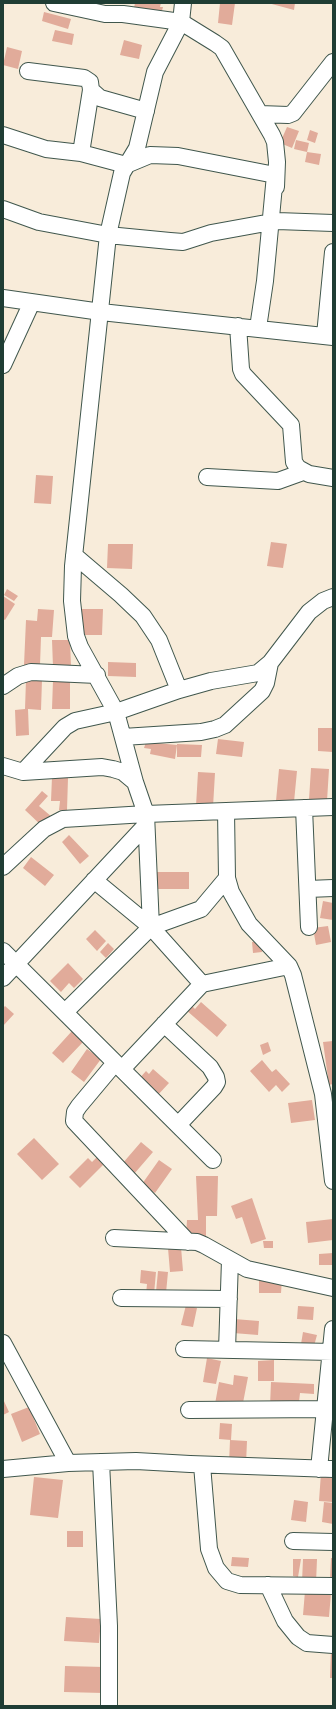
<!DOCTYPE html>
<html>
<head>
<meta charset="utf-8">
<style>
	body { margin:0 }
	#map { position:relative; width:336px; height:1709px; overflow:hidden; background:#f8ecda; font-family:"EB Garamond",serif }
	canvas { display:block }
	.frame { position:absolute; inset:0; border:4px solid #1f3d34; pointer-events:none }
</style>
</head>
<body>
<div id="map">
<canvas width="336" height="1709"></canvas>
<div class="frame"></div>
</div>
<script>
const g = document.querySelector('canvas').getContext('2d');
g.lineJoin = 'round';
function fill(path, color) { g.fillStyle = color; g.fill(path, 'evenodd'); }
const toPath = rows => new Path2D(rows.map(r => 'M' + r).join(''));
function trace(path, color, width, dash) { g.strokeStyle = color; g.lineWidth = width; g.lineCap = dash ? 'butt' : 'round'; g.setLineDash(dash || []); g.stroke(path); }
const building = toPath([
	[135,3,161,3,160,7,163,7,160,18,133,13],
	[220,3,235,3,232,25,218,23],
	[268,3,295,3,294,10],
	[44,12,71,19,68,29,42,21],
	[55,30,74,34,72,45,52,41],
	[124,40,142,45,139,59,120,55],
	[7,47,22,51,18,69,3,65],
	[287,127,299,131,292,148,280,143],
	[310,130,318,133,315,143,307,140],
	[296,140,309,143,307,152,294,149],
	[307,152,321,154,319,165,305,162],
	[36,475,53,476,51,504,34,503],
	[271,542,287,544,283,568,267,566],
	[108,544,133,544,132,569,107,568],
	[7,589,18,596,14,601,4,595],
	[3,596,15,604,5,620,3,619],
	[38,609,54,610,52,637,41,637,40,665,24,665,26,620,37,621],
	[82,609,103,609,102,635,82,635],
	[52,640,70,640,71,667,53,667],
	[108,662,136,663,136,677,108,676],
	[26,680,42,680,41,710,28,709,29,735,16,736,15,710,25,709],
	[53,680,70,680,70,709,52,709],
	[318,728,333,728,333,752,318,751],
	[218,739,244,742,242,757,216,754],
	[146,742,177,745,175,759,150,754,151,749,144,748],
	[177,744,202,745,201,757,177,757],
	[311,768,329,769,327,801,309,800],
	[279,769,297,771,294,802,276,801],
	[198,772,215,773,213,807,196,806],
	[52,777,68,778,67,810,59,810,60,801,51,801],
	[42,791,48,796,39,806,52,817,43,827,25,810],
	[69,835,89,856,80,864,62,842],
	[31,857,54,875,45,886,23,868],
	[153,872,189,872,189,889,153,889],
	[323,901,333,903,333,920,320,918],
	[328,926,331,942,316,945,313,928],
	[95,930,106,941,97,951,86,939],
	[261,941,262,952,253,953,252,942],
	[108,943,114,949,106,958,100,952],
	[68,963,83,979,74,988,69,983,61,992,50,981],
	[201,1002,227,1025,217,1037,186,1010,191,1005,195,1009],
	[5,1006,14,1014,3,1026,3,1008],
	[72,1031,83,1042,63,1063,52,1053],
	[333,1041,333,1084,329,1085,323,1042],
	[268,1042,271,1051,263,1055,260,1045],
	[87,1049,101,1059,84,1082,71,1072],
	[262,1060,272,1072,276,1069,290,1084,282,1092,276,1085,269,1092,250,1071],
	[153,1069,169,1083,156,1097,138,1080,146,1071,149,1074],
	[312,1100,315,1120,291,1123,288,1103],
	[34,1138,59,1164,42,1180,17,1154],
	[141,1142,153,1152,134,1174,122,1164],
	[97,1157,104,1164,80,1188,69,1177,88,1158,92,1162],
	[159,1160,172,1169,155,1193,142,1184],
	[196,1176,218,1176,217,1216,206,1216,206,1237,186,1237,187,1220,198,1220],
	[252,1198,266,1239,251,1244,242,1217,236,1219,231,1206],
	[333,1219,333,1240,308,1243,306,1222],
	[263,1241,273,1241,273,1248,264,1248],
	[181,1247,183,1271,170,1272,168,1248],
	[333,1253,333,1265,319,1265,319,1254],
	[141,1270,156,1272,154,1294,146,1294,147,1284,140,1283],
	[158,1271,168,1272,166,1293,156,1292],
	[259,1279,282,1279,281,1293,259,1293],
	[186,1305,197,1308,193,1327,181,1325],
	[298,1306,314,1307,313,1320,297,1319],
	[234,1319,259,1321,258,1335,233,1333],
	[303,1332,317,1335,314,1346,301,1344],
	[207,1358,221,1361,216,1384,203,1382],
	[274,1360,274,1381,258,1381,258,1361],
	[234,1375,248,1377,242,1408,215,1404,219,1382,233,1385],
	[271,1382,314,1384,314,1394,300,1393,299,1402,287,1401,286,1407,270,1406],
	[3,1399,9,1412,3,1415],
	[29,1407,40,1434,22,1442,11,1414],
	[220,1423,232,1424,231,1440,219,1439],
	[230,1440,247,1441,246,1464,229,1464],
	[321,1473,329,1473,329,1478,333,1478,333,1502,319,1501],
	[34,1477,63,1480,58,1518,30,1515],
	[294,1500,308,1502,306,1522,291,1520],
	[324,1502,333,1503,333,1524,322,1522],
	[67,1531,83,1531,83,1547,67,1547],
	[232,1557,249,1558,248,1567,231,1566],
	[331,1558,333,1558,333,1580,330,1580],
	[293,1559,301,1559,298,1577,293,1576],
	[303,1559,317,1559,316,1583,302,1582],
	[305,1591,331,1593,329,1617,303,1615],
	[66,1617,101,1619,99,1643,64,1641],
	[331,1650,333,1651,333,1678,330,1678],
	[65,1666,104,1667,103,1693,64,1692]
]);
const minor = toPath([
	[54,3,105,14,123,14,181,22,215,43,222,48,272,135,275,142,277,162,276,187],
	[28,71,84,78,90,82,91,90,100,98,146,111],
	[260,114,288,115,293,113,333,62],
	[3,135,46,149,81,153,126,165,150,155,178,156,275,175,265,281,258,328],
	[81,153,91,90],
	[3,209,39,222,108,235,170,241,183,242,211,233,277,221,333,223],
	[3,298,101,312,333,337],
	[238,326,241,369,243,374,291,425,294,462,298,468,309,474,333,478],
	[325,335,333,252],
	[3,365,32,302],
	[207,477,278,481,303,472],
	[74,555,121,595,143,616,159,640,179,690],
	[3,686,18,676,31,672,97,675],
	[123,737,201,732,215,729,225,725,262,691,266,683,270,663],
	[3,766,23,772,102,767,113,769,123,772,135,782,146,814,333,807],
	[23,772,65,727,75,721,116,712,179,690,211,681,258,673,270,663,309,612,323,601,333,597],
	[135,782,116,712,80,647,76,636,72,601,73,566,108,235,122,173,137,148,155,72,181,22,183,3],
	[304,808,309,927],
	[226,811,227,878,231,892,249,924,289,966,293,975,323,1094,333,1181],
	[3,867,44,829,63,819,146,814,151,927,202,984],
	[94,880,151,927],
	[308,889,333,888],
	[3,951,213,1160],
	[3,978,146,825],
	[65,1012,151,927,201,909,227,878],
	[164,1024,210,1067,216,1077,217,1082,214,1087,178,1125],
	[115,1063,79,1106,75,1112,74,1121,188,1242],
	[122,1069,202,984,289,966],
	[114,1238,197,1242,204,1245,247,1269,333,1288],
	[121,1298,229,1299],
	[3,1343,68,1463],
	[184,1349,333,1352],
	[227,1350,230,1260],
	[189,1410,324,1409],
	[101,1462,109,1626,109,1706],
	[202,1465,209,1549,216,1568,227,1581,240,1585,333,1586],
	[3,1469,68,1463,136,1461,190,1464,333,1469],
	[319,1469,333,1329],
	[293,1541,333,1542],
	[268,1585,285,1621,298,1637,307,1643,333,1645]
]);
fill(building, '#e1ab9a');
trace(minor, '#40574d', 18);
trace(minor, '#fff', 16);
</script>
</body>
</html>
